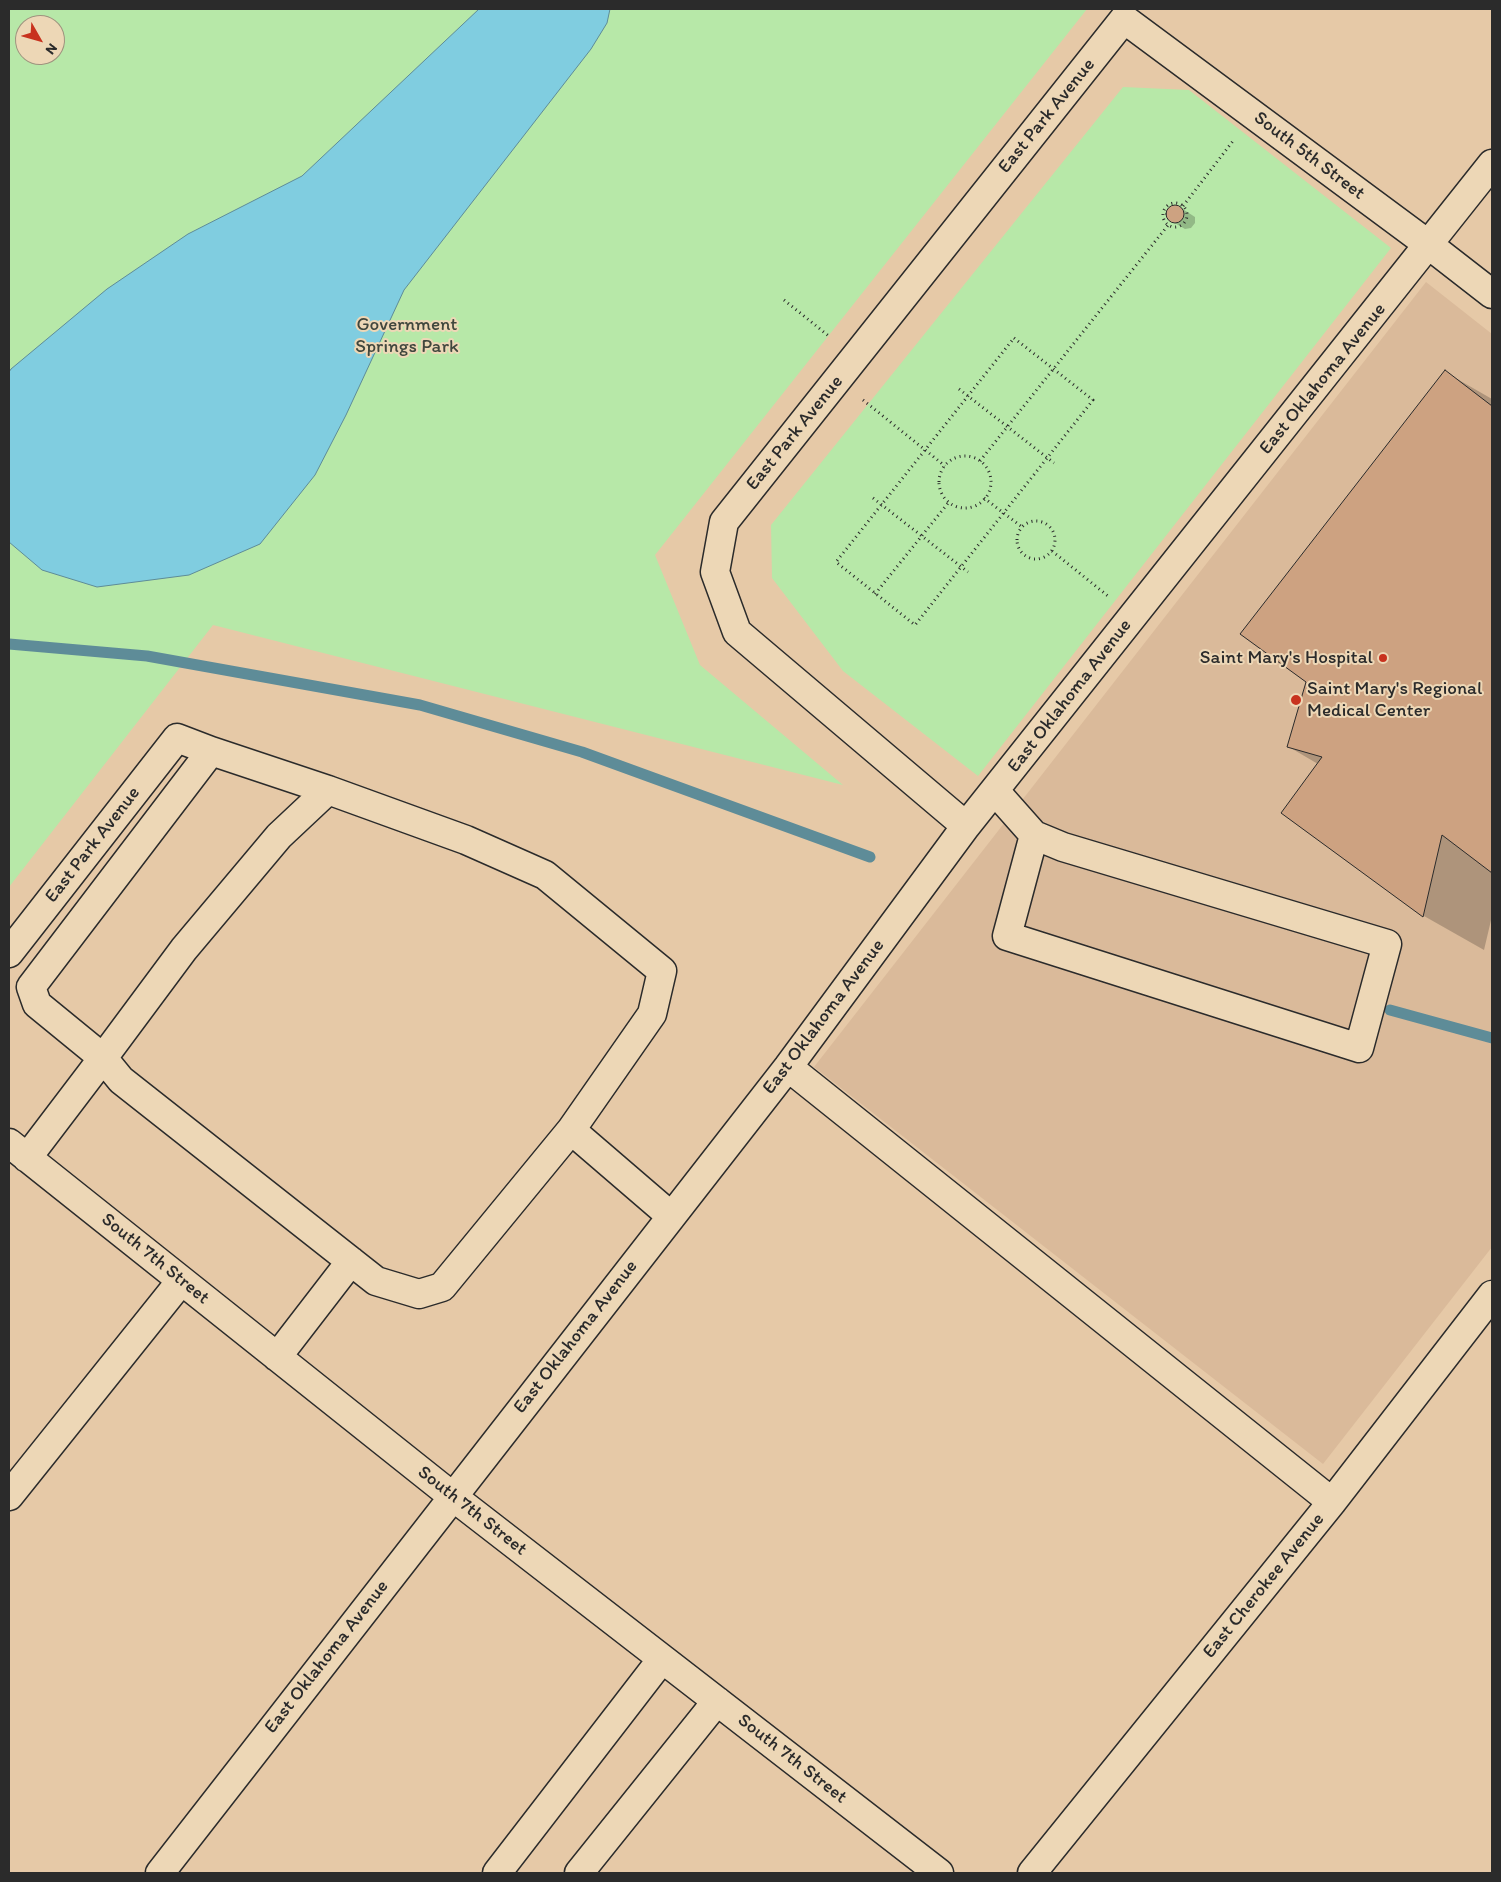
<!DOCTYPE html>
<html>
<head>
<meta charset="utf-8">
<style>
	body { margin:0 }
	#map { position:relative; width:1501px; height:1882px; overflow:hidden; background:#e6c9a7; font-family:Itim,sans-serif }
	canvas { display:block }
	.frame { position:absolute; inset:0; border:10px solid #2b2b2b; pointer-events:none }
	.north { position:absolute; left:15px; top:15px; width:50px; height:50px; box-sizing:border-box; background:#edd7b6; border:1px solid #9f927e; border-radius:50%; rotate:128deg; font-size:14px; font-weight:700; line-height:20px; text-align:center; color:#2b2b2b }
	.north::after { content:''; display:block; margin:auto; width:18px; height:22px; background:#c8321e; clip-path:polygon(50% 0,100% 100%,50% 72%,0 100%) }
</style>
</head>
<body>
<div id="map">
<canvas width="1501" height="1882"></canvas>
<div class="frame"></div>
<div class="north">N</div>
</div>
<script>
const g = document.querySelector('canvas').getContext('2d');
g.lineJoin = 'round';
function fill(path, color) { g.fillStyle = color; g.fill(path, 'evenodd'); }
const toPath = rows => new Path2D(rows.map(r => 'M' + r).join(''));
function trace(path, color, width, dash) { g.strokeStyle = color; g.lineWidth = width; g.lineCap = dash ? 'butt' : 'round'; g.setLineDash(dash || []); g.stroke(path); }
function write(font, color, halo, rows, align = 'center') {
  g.font = font + ' Itim,sans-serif'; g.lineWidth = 4; g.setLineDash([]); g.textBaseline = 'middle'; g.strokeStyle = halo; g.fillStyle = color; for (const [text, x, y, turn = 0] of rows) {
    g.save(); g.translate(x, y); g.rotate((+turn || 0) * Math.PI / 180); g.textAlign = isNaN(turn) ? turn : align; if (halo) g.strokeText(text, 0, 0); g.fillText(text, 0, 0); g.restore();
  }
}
const built = toPath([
	[1426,282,1492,334,1492,1247,1323,1464,814,1067]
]);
const green = toPath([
	[9,9,1087,9,655,555,700,665,843,785,213,625,9,887],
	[25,25,55,25,55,55,25,55],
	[1123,87,1189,90,1391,248,978,776,843,671,772,578,771,525]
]);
const water = toPath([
	[479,9,610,9,607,23,591,49,404,290,346,415,315,475,260,544,189,575,97,587,42,570,9,542,9,372,11,369,107,289,188,234,302,176,479,9]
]);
const shadow = toPath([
	[1170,206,1178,206,1195,217,1195,223,1191,228,1185,229,1168,219,1166,213],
	[1445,372,1492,399,1492,916,1484,950,1424,916,1282,813,1318,764,1289,747]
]);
const stream = toPath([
	[9,644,147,656,420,705,582,752,870,857],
	[1390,1010,1492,1038]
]);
const building = toPath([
	'1166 214a9 9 0 1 1 18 0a9 9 0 1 1-18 0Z',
	[1445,370,1492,406,1492,873,1442,835,1423,917,1281,813,1322,757,1287,747,1306,682,1240,634,1445,370]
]);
const path = toPath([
	'1163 215a12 12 0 1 1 24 0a12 12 0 1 1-24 0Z',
	[1183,206,1233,141],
	[784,300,830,337],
	[1014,338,1093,400,915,625,836,562,1014,338],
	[959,389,1054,463],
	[863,400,945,466],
	'939 482a26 26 0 1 1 52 0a26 26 0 1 1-52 0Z',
	[980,461,1169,224],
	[873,498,968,572],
	[984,498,1022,527],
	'1017 540a19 19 0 1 1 38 0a19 19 0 1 1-38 0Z',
	[1052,551,1108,596],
	[875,594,949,502]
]);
const minor = toPath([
	[328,790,279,836,184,949,103,1058,121,1080,376,1281,419,1294,442,1287,571,1130,671,1216],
	[995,791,1034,835,1063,847,1387,944,1359,1048,1007,936,1034,835],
	[966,826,737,632,715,572,724,522,1124,19,1429,245,1492,294],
	[9,953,177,738,211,751,328,790,466,840,545,875,662,971,652,1014,571,1130],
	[788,1067,1332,1502],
	[9,1143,452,1496,939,1873],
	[27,1158,103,1058,37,1004,31,987,211,751],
	[277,1357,351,1261],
	[9,1496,181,1281],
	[160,1873,788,1067,966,826,1492,164],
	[497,1873,662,1659],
	[579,1873,717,1701],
	[1032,1873,1332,1502,1492,1295]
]);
const markers = [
	[1383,658,5,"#c8321e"],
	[1296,700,6,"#c8321e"]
];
const streetNames = [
	["East Park Avenue",1047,116,-51],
	["South 5th Street",1309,156,37],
	["East Oklahoma Avenue",1323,379,-51],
	["East Park Avenue",795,433,-51],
	["East Oklahoma Avenue",1070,696,-52],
	["East Park Avenue",93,845,-52],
	["East Oklahoma Avenue",824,1017,-53],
	["South 7th Street",155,1259,39],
	["East Oklahoma Avenue",576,1337,-52],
	["South 7th Street",472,1511,38],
	["East Cherokee Avenue",1264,1586,-51],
	["East Oklahoma Avenue",327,1657,-52],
	["South 7th Street",792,1759,38]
];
const parkNames = [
	["Government",407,325],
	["Springs Park",407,347]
];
const poiNames = [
	["Saint Mary's Hospital",1373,658],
	["Saint Mary's Regional",1307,689,"left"],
	["Medical Center",1307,711,"left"]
];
fill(built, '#daba9a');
fill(green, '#b7e8a8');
fill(water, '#80cde0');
trace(water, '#5e8c98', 1);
fill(shadow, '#0003');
trace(stream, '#5e8c98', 11);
fill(building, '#cda281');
trace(building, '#2b2b2b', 1);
trace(minor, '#2b2b2b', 31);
trace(path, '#2b2b2b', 3, [1, 4]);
trace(minor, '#edd7b6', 28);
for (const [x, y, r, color] of markers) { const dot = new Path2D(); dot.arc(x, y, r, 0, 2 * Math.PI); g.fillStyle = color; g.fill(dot); trace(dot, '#edd7b6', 2); }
write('19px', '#2b2b2b', '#edd7b6', streetNames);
write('19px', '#40473e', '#edd7b6', parkNames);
write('19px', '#2b2b2b', '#edd7b6', poiNames, 'right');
</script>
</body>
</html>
